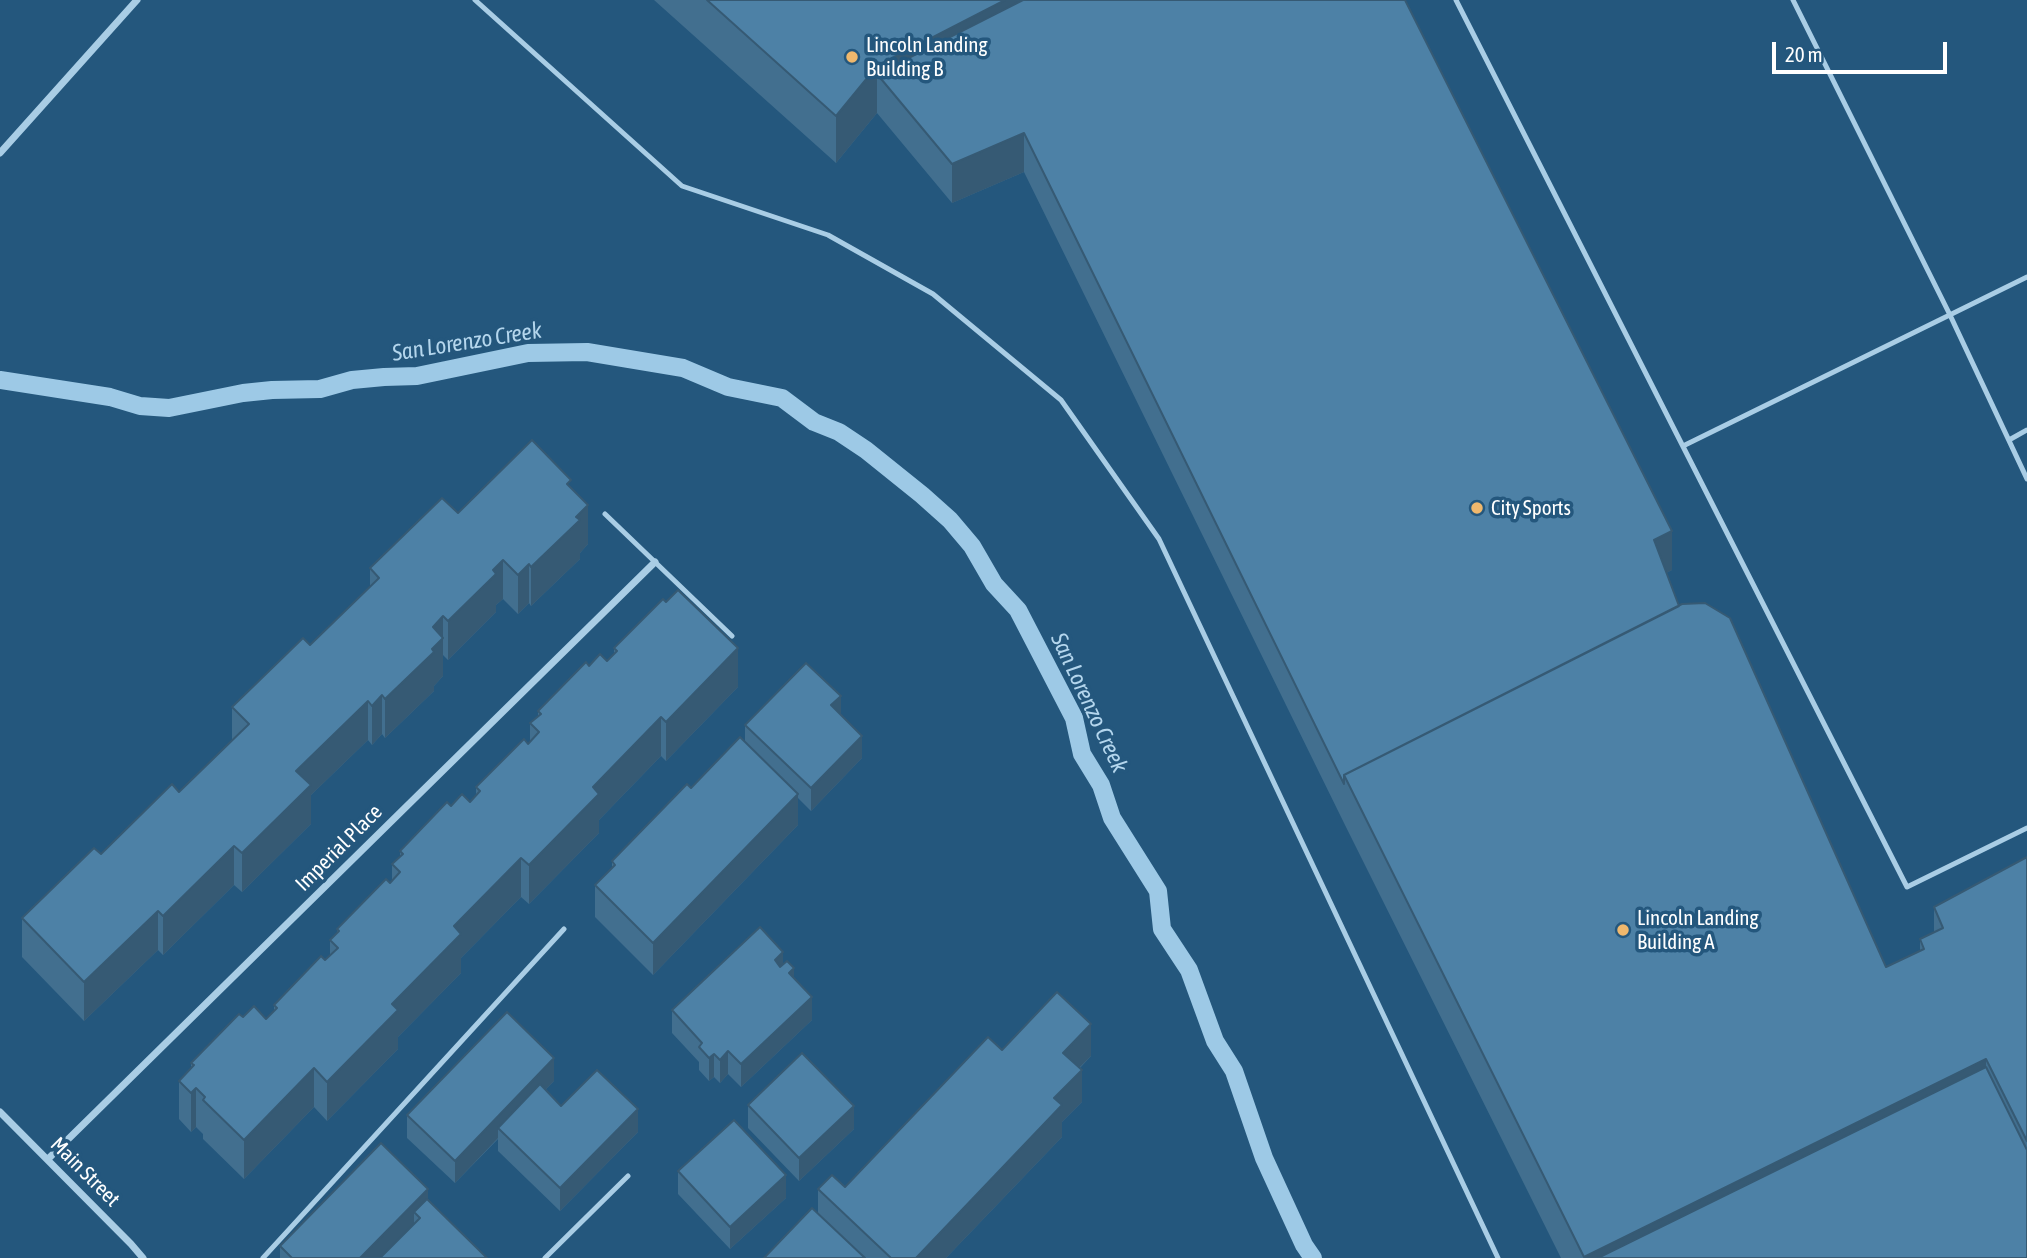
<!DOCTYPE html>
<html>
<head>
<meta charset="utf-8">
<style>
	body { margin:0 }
	#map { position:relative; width:2027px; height:1258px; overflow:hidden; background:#24577d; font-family:"Asap Condensed",sans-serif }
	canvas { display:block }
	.scale { position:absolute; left:1772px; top:42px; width:175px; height:32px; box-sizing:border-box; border:4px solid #fff; border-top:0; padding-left:9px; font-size:21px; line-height:24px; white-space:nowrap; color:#fff; -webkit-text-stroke:5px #24577d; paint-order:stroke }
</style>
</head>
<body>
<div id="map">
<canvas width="2027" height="1258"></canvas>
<div class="scale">20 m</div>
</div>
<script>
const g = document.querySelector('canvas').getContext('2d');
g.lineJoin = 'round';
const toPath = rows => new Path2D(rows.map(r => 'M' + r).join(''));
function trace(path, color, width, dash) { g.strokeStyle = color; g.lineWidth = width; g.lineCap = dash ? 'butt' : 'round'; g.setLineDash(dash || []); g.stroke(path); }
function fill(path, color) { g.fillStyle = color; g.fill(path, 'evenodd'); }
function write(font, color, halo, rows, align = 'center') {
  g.font = font + ' "Asap Condensed",sans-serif'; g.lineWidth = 7; g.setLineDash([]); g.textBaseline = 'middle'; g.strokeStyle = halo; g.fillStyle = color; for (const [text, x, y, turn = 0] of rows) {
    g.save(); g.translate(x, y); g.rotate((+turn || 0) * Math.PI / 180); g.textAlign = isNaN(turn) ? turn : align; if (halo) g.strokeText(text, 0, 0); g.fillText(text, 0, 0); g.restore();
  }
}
const stream = toPath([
	[0,380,110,397,140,406,169,408,243,393,272,390,320,389,352,380,384,377,417,376,528,353,587,352,683,368,728,387,782,398,814,422,839,432,866,450,922,495,950,520,972,546,994,584,1018,610,1074,718,1082,754,1101,785,1112,818,1158,891,1162,929,1189,970,1215,1041,1234,1071,1264,1158,1304,1245,1313,1258]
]);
const service = toPath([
	[475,0,682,186,828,235,933,294,1061,400,1159,539,1498,1258],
	[1456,0,1907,887,2027,828],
	[1793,0,1950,315,2027,479],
	[2009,440,2027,430],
	[1683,446,2027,277],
	[605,514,732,636],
	[263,1258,564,929],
	[545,1258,628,1176]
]);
const minor = toPath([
	[0,153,137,0],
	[0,1112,131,1244,143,1258],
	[48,1159,655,562]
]);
const wall = toPath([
	[654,0,1405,0,1672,570,1666,573,1679,606,1886,967,1920,951,1920,939,1934,932,1934,907,2027,857,2027,1258,1561,1258,1344,823,1024,172,952,203,877,113,836,163],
	[571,488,588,544,580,553,580,559,531,606,529,603,518,614,503,599,496,605,496,612,448,660,443,655,443,676,434,686,434,691,385,738,382,734,372,745,368,740,311,795,311,824,242,892,234,885,163,955,158,950,84,1021,22,957,22,918,179,792,232,740,232,707,310,645,370,587,370,568,458,513],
	[614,648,738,687,666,761,661,756,599,820,599,833,529,904,521,897,461,958,461,973,398,1037,398,1049,327,1121,314,1107,244,1179,203,1139,203,1134,196,1127,191,1132,179,1119,179,1081,191,1068,191,1063,243,1017,266,1019,274,1012,274,1005,330,955,330,940,337,934,337,929,392,881,392,864,400,857,400,851,451,806,470,802,476,795,476,787,530,742,530,723,538,716,538,711,589,666,607,661,614,654],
	[841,714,862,758,811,811,798,798,798,825,653,975,595,917,595,885,612,868,612,861,691,788,745,742,745,725],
	[783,964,794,979,812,1020,741,1087,728,1074,720,1083,714,1077,709,1081,699,1070,699,1062,672,1033,672,1010],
	[1002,1050,1091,1056,1080,1068,1082,1102,1062,1122,1062,1137,946,1258,764,1258,818,1215,818,1189,845,1187],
	[554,1081,545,1090,561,1106,638,1132,560,1211,498,1151,498,1139,455,1183,407,1138,407,1115],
	[748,1105,854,1129,799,1181,748,1128],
	[678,1171,786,1198,730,1249,678,1194],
	[428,1199,487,1258,280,1258,280,1246]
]);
const shadedWall = toPath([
	[1005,0,1098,0,877,74,877,113,836,163,836,116,877,66],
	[1024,133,1024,172,952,203,952,164],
	[588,505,588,544,580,553,580,559,531,606,531,567],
	[1672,531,1672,570,1654,579,1654,540],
	[503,560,503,599,496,605,496,612,448,660,448,621,493,570],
	[529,564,529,603,518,614,518,575],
	[443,616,443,676,434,686,434,691,385,738,385,699,433,627],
	[738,648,738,687,666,761,666,722],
	[382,695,382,734,372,745,372,706],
	[841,696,841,719,831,705],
	[368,701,368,740,311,795,311,824,242,892,242,853,296,771],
	[661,717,661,756,599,820,599,833,529,904,529,865,593,787],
	[862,736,862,758,811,811,811,788],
	[798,794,798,825,653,975,653,943],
	[234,846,234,885,163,955,163,916],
	[521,858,521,897,461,958,461,973,398,1037,398,1049,327,1121,327,1082,392,1004,454,926],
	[158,911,158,950,84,1021,84,982],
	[783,952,783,975,775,960],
	[794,968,794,991,789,973],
	[812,997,812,1020,741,1087,741,1064],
	[1091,1024,1091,1056,1063,1084,1063,1053],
	[728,1051,728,1074,720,1083,720,1060],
	[714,1054,714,1077,709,1081,709,1058],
	[554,1058,554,1081,503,1133,498,1128,498,1138,455,1183,455,1161],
	[1986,1059,1986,1106,1678,1258,1584,1258,1584,1257],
	[314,1068,314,1107,244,1179,244,1140],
	[1082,1070,1082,1102,1062,1122,1062,1137,946,1258,916,1258,1054,1098],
	[196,1088,196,1127,191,1132,191,1093],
	[854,1106,854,1129,799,1181,799,1158],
	[638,1109,638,1132,560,1211,560,1188],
	[786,1175,786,1198,730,1249,730,1227],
	[428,1189,428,1212,420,1218,414,1212,414,1226,382,1258,360,1258]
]);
const building = toPath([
	[707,0,1005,0,877,66,836,116,707,0],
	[1023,0,1405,0,1672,531,1654,540,1679,606,1344,775,1344,784,1024,133,952,164,877,74,1023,0],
	[532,440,571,480,567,484,588,505,576,517,580,520,531,567,529,564,518,575,503,560,493,570,496,574,448,621,443,616,433,627,443,638,432,649,434,652,385,699,382,695,372,706,368,701,296,771,311,785,242,853,234,846,163,916,158,911,84,982,22,918,94,848,101,854,172,784,179,792,249,724,232,707,303,638,310,645,379,578,370,568,442,498,458,513,532,440],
	[678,590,738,648,666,722,661,717,593,787,599,794,529,865,521,858,454,926,461,934,392,1004,398,1010,327,1082,314,1068,244,1140,203,1100,205,1097,196,1088,191,1093,179,1081,194,1065,191,1063,239,1014,243,1017,254,1006,266,1019,277,1008,274,1005,321,956,325,960,338,948,330,940,339,931,337,929,386,879,390,883,400,872,392,864,403,854,400,851,447,802,451,806,462,794,470,802,480,791,476,787,524,739,528,744,539,732,530,723,541,714,538,711,586,662,589,666,600,654,607,661,617,651,614,648,663,599,666,602,678,590],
	[1705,603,1730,618,1886,967,1924,949,1920,939,1943,928,1934,907,2027,857,2027,1141,1986,1059,1584,1257,1344,775,1682,604,1705,603],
	[806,663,841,696,831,705,862,736,811,788,745,725,806,663],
	[740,737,798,794,653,943,595,885,615,865,612,861,687,784,691,788,740,737],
	[760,927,783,952,775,960,780,967,787,961,794,968,789,973,812,997,741,1064,728,1051,720,1060,714,1054,709,1058,699,1047,702,1043,672,1010,760,927],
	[1057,992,1091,1024,1063,1053,1082,1070,1054,1098,1062,1105,916,1258,891,1258,818,1189,832,1175,845,1187,988,1037,1002,1050,1057,992],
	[507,1012,554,1058,455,1161,407,1115,507,1012],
	[802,1053,854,1106,799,1158,748,1105,802,1053],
	[1986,1067,2027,1150,2027,1258,1598,1258,1986,1067],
	[597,1070,638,1109,560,1188,498,1128,540,1084,561,1106,597,1070],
	[734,1120,786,1175,730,1227,678,1171,734,1120],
	[381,1143,428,1189,360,1258,292,1258,280,1246,381,1143],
	[427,1199,487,1258,380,1258,420,1218,414,1212,427,1199],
	[812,1208,865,1258,764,1258,812,1208]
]);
const markers = [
	[852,57,7,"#efb86d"],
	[1477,508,7,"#efb86d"],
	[1623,930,7,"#efb86d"]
];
const poiNames = [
	["Lincoln Landing",866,45],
	["Building B",866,69],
	["City Sports",1491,508],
	["Lincoln Landing",1637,918],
	["Building A",1637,942]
];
const streetNames = [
	["Imperial Place",339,848,-45],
	["Main Street",85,1172,45]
];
const waterNames = [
	["San Lorenzo Creek",467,342,-9],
	["San Lorenzo Creek",1089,703,65]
];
trace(stream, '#9dc9e6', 18);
trace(service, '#a9cde5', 5);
trace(minor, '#a9cde5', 7);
fill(wall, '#426f8f');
fill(shadedWall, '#365a74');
fill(building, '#4d81a6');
trace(building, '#365a74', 2);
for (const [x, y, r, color] of markers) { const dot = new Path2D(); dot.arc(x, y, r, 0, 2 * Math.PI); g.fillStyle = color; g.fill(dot); trace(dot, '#24577d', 2.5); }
write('21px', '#fff', '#24577d', poiNames, 'left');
write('21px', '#fff', '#24577d', streetNames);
write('italic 23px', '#b4d6ed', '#24577d', waterNames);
</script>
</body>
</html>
